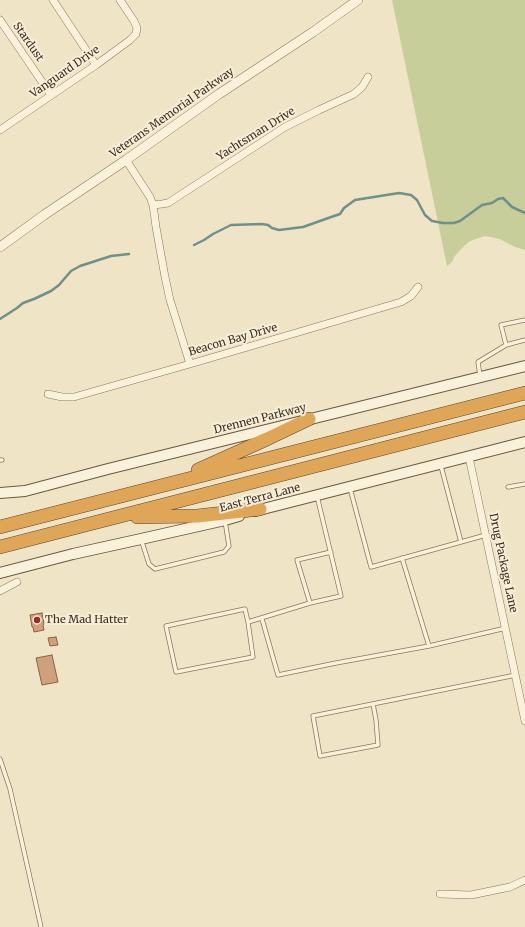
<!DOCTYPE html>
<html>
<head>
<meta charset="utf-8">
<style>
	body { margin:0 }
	canvas { display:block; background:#f0e4c7 }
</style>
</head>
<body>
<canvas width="525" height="927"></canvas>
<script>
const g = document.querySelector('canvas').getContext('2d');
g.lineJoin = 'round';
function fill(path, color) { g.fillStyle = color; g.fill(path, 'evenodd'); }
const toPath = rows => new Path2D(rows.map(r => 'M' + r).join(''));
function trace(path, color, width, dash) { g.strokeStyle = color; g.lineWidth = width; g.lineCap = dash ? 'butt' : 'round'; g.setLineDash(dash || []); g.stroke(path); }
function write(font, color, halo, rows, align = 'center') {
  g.font = font + ' Merriweather,serif'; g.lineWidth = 4; g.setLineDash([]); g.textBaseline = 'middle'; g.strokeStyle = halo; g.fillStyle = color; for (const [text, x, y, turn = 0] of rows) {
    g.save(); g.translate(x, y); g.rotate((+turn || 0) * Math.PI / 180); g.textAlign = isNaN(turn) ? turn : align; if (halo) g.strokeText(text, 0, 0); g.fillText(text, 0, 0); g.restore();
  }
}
const green = toPath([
	[392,0,525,0,525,250,515,247,500,239,485,236,470,241,461,249,454,257,452,262,447,266]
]);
const stream = toPath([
	[194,245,204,240,213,234,231,225,262,224,268,225,272,228,279,230,303,227,334,216,340,214,344,208,355,200,399,193,411,195,417,200,425,215,432,221,443,223,454,223,460,221,482,205,492,203,498,199,503,198,512,207,525,213],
	[0,319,17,308,23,303,34,299,51,291,59,285,71,271,80,266,111,256,129,254]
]);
const building = toPath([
	[42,613,44,624,43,625,44,630,34,632,33,627,32,627,30,615,42,613],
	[56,637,58,645,50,646,48,638,56,637],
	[52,655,58,682,42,685,36,658,52,655]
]);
const service = toPath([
	[506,345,501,325,525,320],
	[480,376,478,362,506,345,525,340],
	[0,460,2,460],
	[441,466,461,542],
	[508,487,525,484],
	[350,488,371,567,486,535],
	[141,539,149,564,155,569,224,552,229,546,225,521],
	[402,558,429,646,506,628],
	[310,603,297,560,331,552],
	[262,619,278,675,336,663,429,646],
	[248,622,253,657,176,672,166,626,245,609,248,622,310,603,341,596,317,496],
	[373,704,376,720,378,745,320,756,313,716,516,675],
	[0,759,10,789,41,927]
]);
const minor = toPath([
	[53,0,96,65],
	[0,20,51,95],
	[0,130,96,65,130,40,136,34,137,28,134,21,120,0],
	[126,160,150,197,153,205,156,227,165,277,170,300,190,364],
	[153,205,162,204,168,203,285,127,319,110,354,94,362,87,368,77],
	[48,394,62,397,74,397,190,364,401,302,411,296,418,287],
	[469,457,525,721],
	[0,591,17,582],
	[440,894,471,895,510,887,525,880]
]);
const tertiary = toPath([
	[0,247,44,215,126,160,219,94,313,32,358,0]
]);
const secondary = toPath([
	[0,493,25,491,108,469,525,366],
	[255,511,525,442],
	[0,573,73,554,141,539,225,520,239,516]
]);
const motorway = toPath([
	[198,470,267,439,309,419],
	[137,517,197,516,260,509],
	[0,527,525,393],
	[0,547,525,412]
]);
const markers = [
	[37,620,4,"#9c2b2a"]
];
const streetNames = [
	["Stardust",28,42,55],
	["Vanguard Drive",65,72,-35],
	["Veterans Memorial Parkway",172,113,-35],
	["Yachtsman Drive",256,134,-32],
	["Beacon Bay Drive",233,340,-16],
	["Drennen Parkway",260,419,-14],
	["East Terra Lane",260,498,-15],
	["Drug Package Lane",503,563,78]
];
const poiNames = [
	["The Mad Hatter",45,620]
];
fill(green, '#c7ce9a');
trace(stream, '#6e928a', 2.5);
fill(building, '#cea07c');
trace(building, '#8c6041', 1);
trace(service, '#8c765c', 5);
trace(minor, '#8c765c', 8);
trace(tertiary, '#8c765c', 10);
trace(secondary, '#6e573f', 12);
trace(motorway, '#5a4430', 14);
trace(service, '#faf1db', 3.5);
trace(minor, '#faf1db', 7);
trace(tertiary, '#faf1db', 9);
trace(secondary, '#faf1db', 10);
trace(motorway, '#dfa657', 13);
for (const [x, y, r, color] of markers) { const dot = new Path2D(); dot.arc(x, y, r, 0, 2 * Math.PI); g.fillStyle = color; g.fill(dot); trace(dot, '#f7eed7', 1.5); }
write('11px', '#3c2e20', '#f7eed7', streetNames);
write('11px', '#3c2e20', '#f7eed7', poiNames, 'left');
</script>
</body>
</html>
